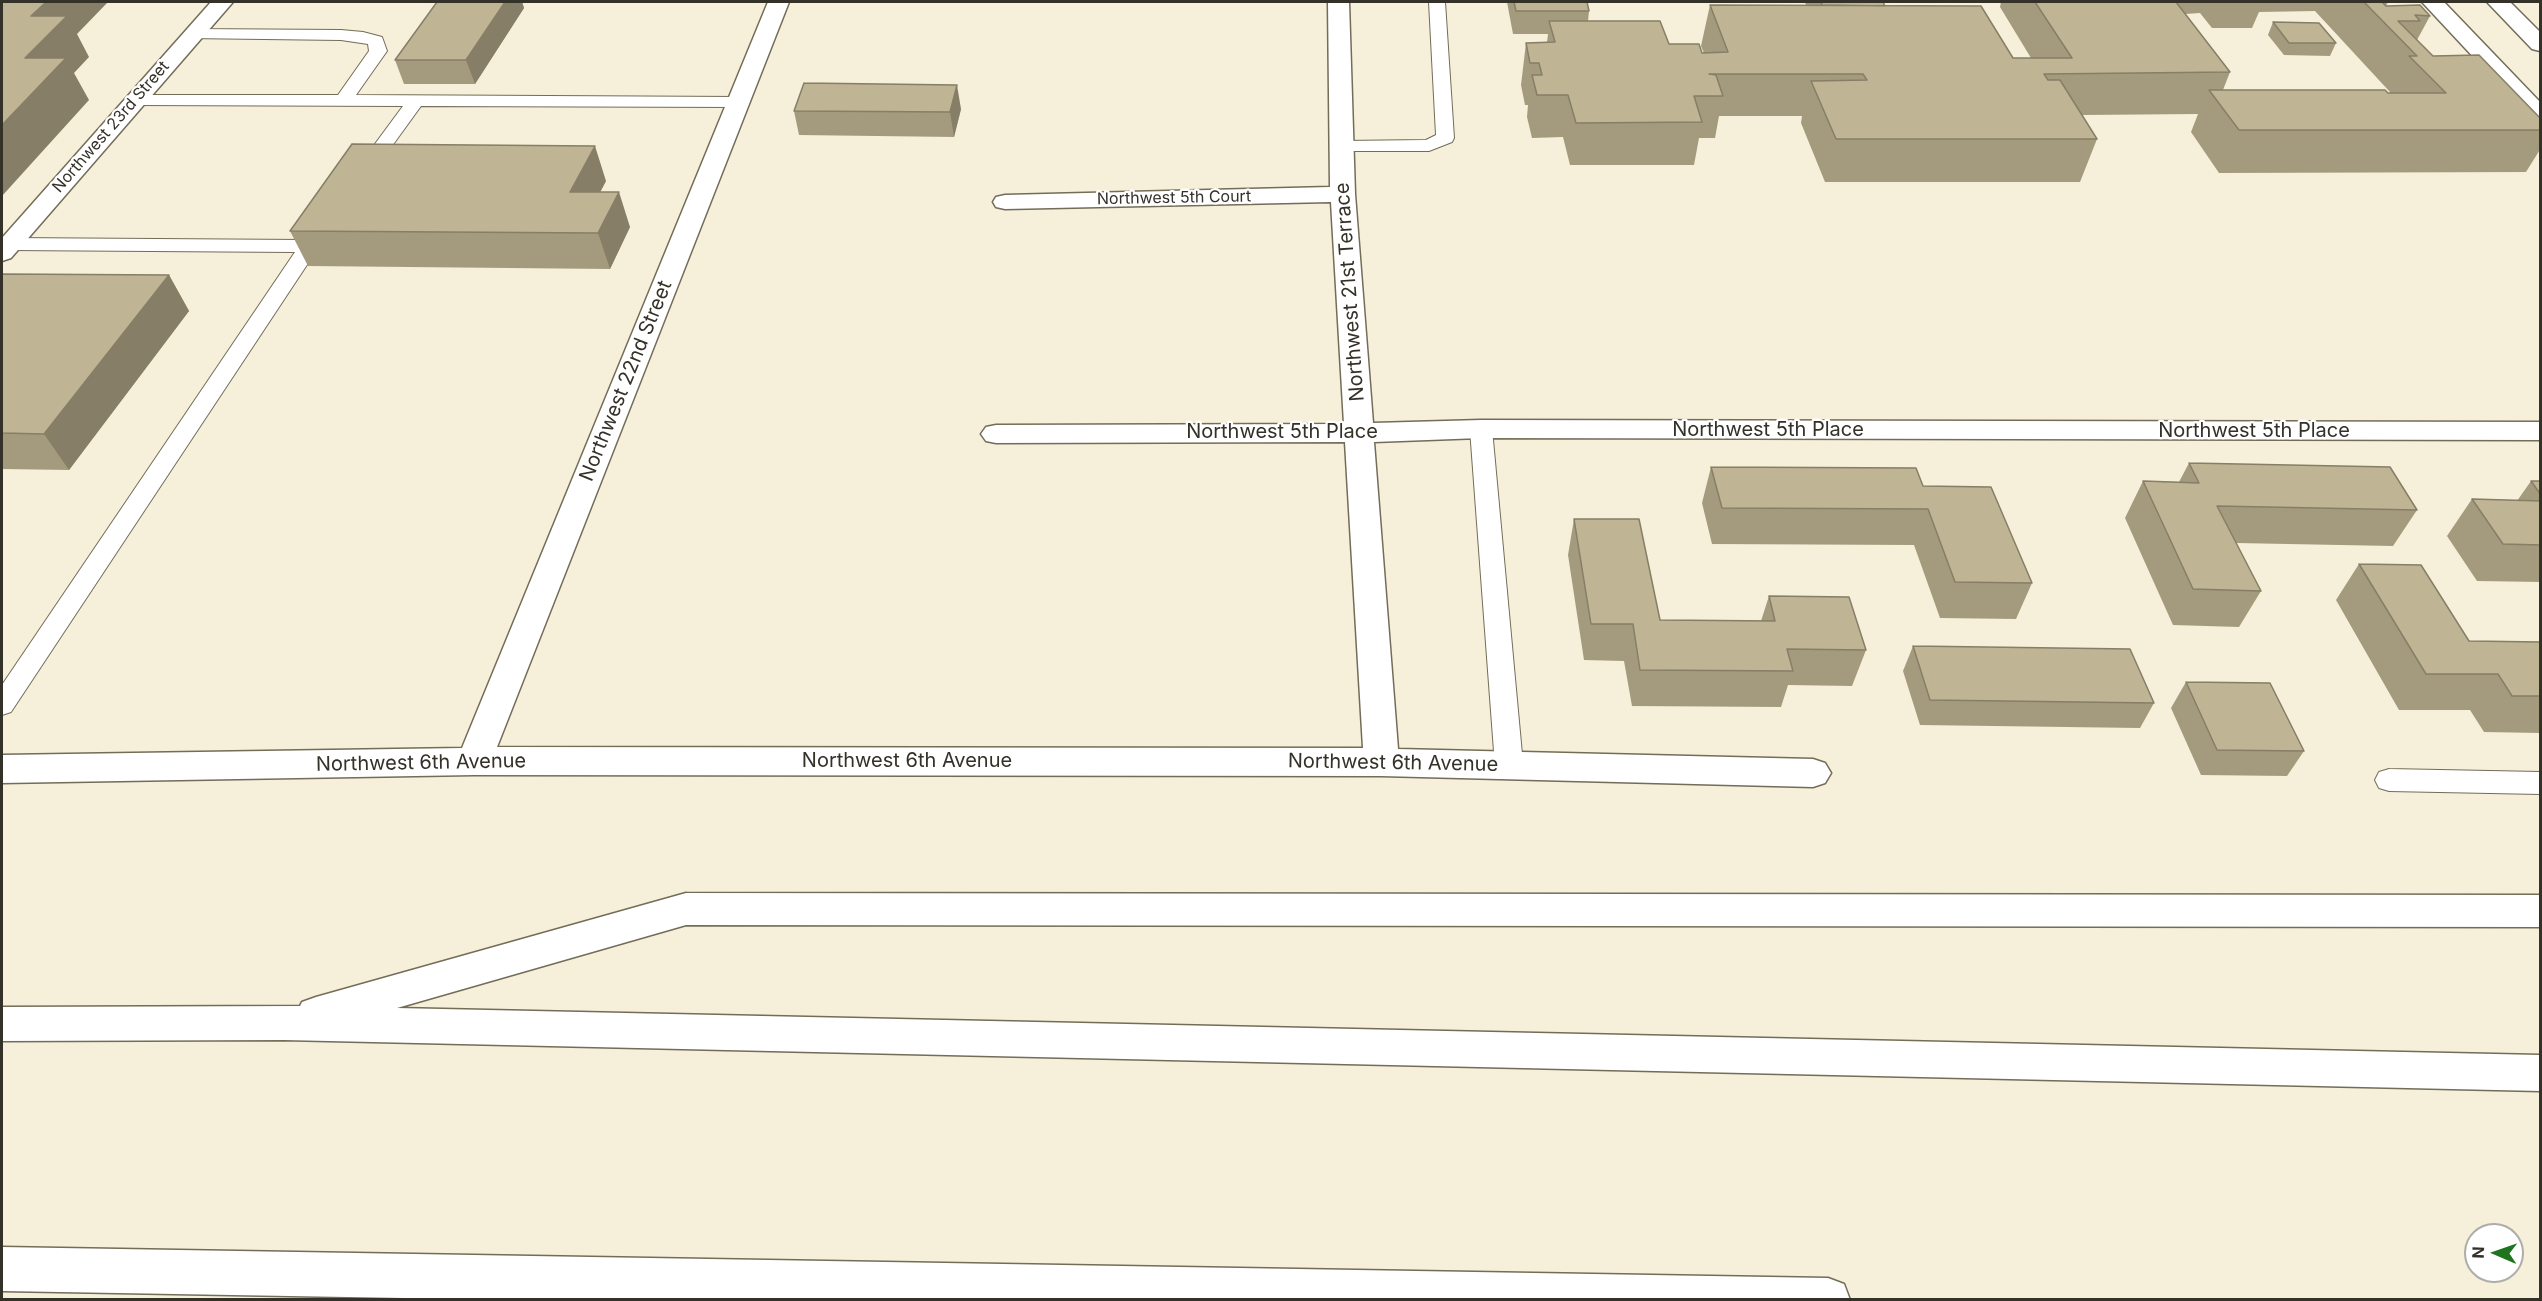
<!DOCTYPE html>
<html>
<head>
<meta charset="utf-8">
<style>
	body { margin:0 }
	#map { position:relative; width:2542px; height:1301px; overflow:hidden; background:#f6efd9; font-family:Inter,sans-serif }
	canvas { display:block }
	.frame { position:absolute; inset:0; border:3px solid #343129; pointer-events:none }
	.north { position:absolute; left:2464px; top:1223px; width:60px; height:60px; box-sizing:border-box; background:#fff; border:2px solid #aeada9; border-radius:50%; rotate:272deg; font-size:16px; font-weight:700; line-height:24px; text-align:center; color:#343129 }
	.north::after { content:''; display:block; margin:auto; width:21px; height:27px; background:#1f7420; clip-path:polygon(50% 0,100% 100%,50% 72%,0 100%) }
</style>
</head>
<body>
<div id="map">
<canvas width="2542" height="1301"></canvas>
<div class="frame"></div>
<div class="north">N</div>
</div>
<script>
const g = document.querySelector('canvas').getContext('2d');
g.lineJoin = 'round';
const toPath = rows => new Path2D(rows.map(r => 'M' + r).join(''));
function trace(path, color, width, dash) { g.strokeStyle = color; g.lineWidth = width; g.lineCap = dash ? 'butt' : 'round'; g.setLineDash(dash || []); g.stroke(path); }
function fill(path, color) { g.fillStyle = color; g.fill(path, 'evenodd'); }
function write(font, color, halo, rows, align = 'center') {
  g.font = font + ' Inter,sans-serif'; g.lineWidth = 4.5; g.setLineDash([]); g.textBaseline = 'middle'; g.strokeStyle = halo; g.fillStyle = color; for (const [text, x, y, turn = 0] of rows) {
    g.save(); g.translate(x, y); g.rotate((+turn || 0) * Math.PI / 180); g.textAlign = isNaN(turn) ? turn : align; if (halo) g.strokeText(text, 0, 0); g.fillText(text, 0, 0); g.restore();
  }
}
const lane = toPath([
	[1429,2,1445,2,1454,138,1452,142,1429,151,1335,151,1333,147,1335,143,1342,141,1426,140,1436,135,1429,2],
	[193,29,341,30,363,32,382,37,387,51,356,95,738,97,744,98,747,102,744,106,738,107,421,106,371,175,364,177,357,175,355,171,403,106,135,105,129,104,126,100,129,96,135,95,338,95,369,51,368,44,341,40,187,38,185,34,187,30,193,29],
	[322,221,329,223,332,227,11,712,2,715,2,685,295,252,9,250,2,248,2,240,9,238,303,240,315,223,322,221],
	[1481,422,1489,424,1492,429,1523,765,1519,772,1509,776,1499,772,1495,765,1470,429,1473,424,1481,422],
	[2389,769,2540,772,2540,794,2389,791,2379,788,2375,780,2379,772,2389,769]
]);
const street = toPath([
	[211,2,233,2,11,258,2,261,2,238,211,2],
	[768,2,789,2,497,747,1363,748,1345,442,996,443,986,441,981,434,986,427,996,425,1344,424,1331,202,1005,209,996,207,993,202,996,197,1005,195,1330,187,1328,2,1349,2,1355,194,1373,423,1481,420,2540,422,2540,440,1481,438,1374,442,1398,749,1813,759,1825,763,1831,773,1825,783,1813,787,1381,776,474,775,2,783,2,755,462,748,768,2]
]);
const secondary = toPath([
	[2422,2,2444,2,2540,102,2540,122,2532,120,2422,2],
	[2487,2,2510,2,2540,32,2540,51,2532,49,2487,2]
]);
const highway = toPath([
	[686,893,2540,895,2540,927,686,925,397,1008,2540,1055,2540,1091,284,1040,2,1041,2,1007,300,1006,302,1002,316,997,686,893],
	[2,1247,1828,1278,1844,1284,1850,1300,519,1300,2,1291,2,1247]
]);
const wall = toPath([
	[437,2,522,2,524,8,475,84,404,84,395,60],
	[1507,2,1587,2,1589,11,1588,21,1702,53,1704,53,1701,46,1710,5,1806,5,1805,2,1883,2,1885,6,2013,58,2031,58,2000,7,2001,2,2388,2,2386,6,2430,16,2417,40,2433,56,2541,119,2541,148,2526,172,2219,173,2191,132,2198,114,2082,115,2097,139,2080,182,1825,182,1801,123,1802,116,1719,116,1715,138,1699,138,1694,165,1570,165,1563,137,1532,138,1527,117,1528,105,1525,105,1521,85,1526,43,1547,42,1548,34,1513,34],
	[2315,11,2390,92,2390,93,2223,90,2230,72,2185,14,2200,13,2212,28,2252,28,2259,12],
	[2273,22,2336,43,2330,56,2284,55,2268,35],
	[961,109,954,137,799,135,794,111],
	[606,181,600,192,630,227,610,269,308,266,290,231],
	[2,274,169,275,189,311,69,470,2,469],
	[2189,463,2417,510,2393,546,2236,543,2261,591,2239,627,2173,625,2125,518,2143,481,2179,482],
	[1711,467,1923,486,2032,583,2016,619,1940,618,1914,545,1712,544,1702,503],
	[2531,481,2541,481,2541,582,2477,581,2447,536,2472,499,2517,501],
	[1574,519,1660,620,1761,621,1769,596,1866,650,1852,686,1788,685,1781,707,1632,706,1624,661,1584,660,1568,555],
	[2359,564,2469,641,2541,642,2541,733,2484,732,2470,710,2399,710,2336,600],
	[1913,646,2154,703,2140,728,1920,725,1903,671],
	[2186,682,2304,751,2287,776,2201,775,2171,708]
]);
const shadedWall = toPath([
	[46,2,108,2,77,34,89,57,74,73,89,100,2,196,2,125,31,16],
	[505,2,522,2,524,8,475,84,466,60],
	[957,85,961,109,954,137,950,112],
	[595,146,606,181,582,227,570,192],
	[619,192,630,227,610,269,598,233],
	[169,275,189,311,69,470,44,434]
]);
const building = toPath([
	[2,2,46,2,31,16,67,16,25,58,66,58,2,125,2,2],
	[437,2,505,2,466,60,395,60,437,2],
	[1514,2,1587,2,1589,11,1516,11,1514,2],
	[1821,2,1883,2,1885,6,1822,5,1821,2],
	[2035,2,2176,2,2230,72,2044,74,2048,80,2060,80,2097,139,1836,139,1811,81,1867,80,1863,74,1709,74,1716,75,1723,96,1694,96,1702,122,1576,123,1568,95,1537,95,1532,75,1542,75,1539,63,1530,63,1526,43,1555,42,1549,21,1660,21,1669,44,1699,44,1702,53,1728,52,1710,5,1981,6,2013,58,2072,58,2035,2],
	[2364,2,2382,2,2386,6,2420,5,2430,16,2415,15,2420,21,2398,21,2433,56,2479,55,2541,119,2541,130,2239,130,2209,90,2385,90,2388,93,2446,93,2409,56,2417,56,2364,2],
	[2273,22,2319,23,2336,43,2289,43,2273,22],
	[804,83,957,85,950,112,794,111,804,83],
	[352,144,595,146,570,192,619,192,598,233,290,231,352,144],
	[2,274,169,275,44,434,2,433,2,274],
	[2189,463,2390,467,2417,510,2217,506,2261,591,2193,589,2143,481,2199,483,2189,463],
	[1711,467,1916,468,1923,486,1991,487,2032,583,1955,582,1928,509,1722,508,1711,467],
	[2531,481,2541,481,2541,495,2531,481],
	[2472,499,2541,501,2541,545,2503,544,2472,499],
	[1574,519,1639,519,1660,620,1775,621,1769,596,1849,597,1866,650,1787,649,1793,671,1640,670,1633,624,1591,624,1574,519],
	[2359,564,2421,565,2469,641,2541,642,2541,696,2512,696,2498,674,2426,674,2359,564],
	[1913,646,2130,649,2154,703,1930,700,1913,646],
	[2186,682,2270,683,2304,751,2217,750,2186,682]
]);
const farStreetnames = [
	["Northwest 23rd Street",111,127,-49],
	["Northwest 5th Court",1174,198,-1]
];
const streetNames = [
	["Northwest 21st Terrace",1350,292,-94],
	["Northwest 22nd Street",626,381,-68],
	["Northwest 5th Place",1768,430],
	["Northwest 5th Place",2254,431],
	["Northwest 5th Place",1282,432],
	["Northwest 6th Avenue",907,761],
	["Northwest 6th Avenue",421,763,-1],
	["Northwest 6th Avenue",1393,763,1]
];
trace(lane, '#726c59', 2);
trace(street, '#726c59', 3);
trace(secondary, '#726c59', 3);
trace(highway, '#726c59', 3);
fill(lane, '#fff');
fill(street, '#fff');
fill(secondary, '#fff');
fill(highway, '#fff');
fill(wall, '#a49b7e');
fill(shadedWall, '#867e67');
fill(building, '#bfb493');
trace(building, '#867e67', 1.5);
write('16px', '#343129', '#fff', farStreetnames);
write('20px', '#343129', '#fff', streetNames);
</script>
</body>
</html>
